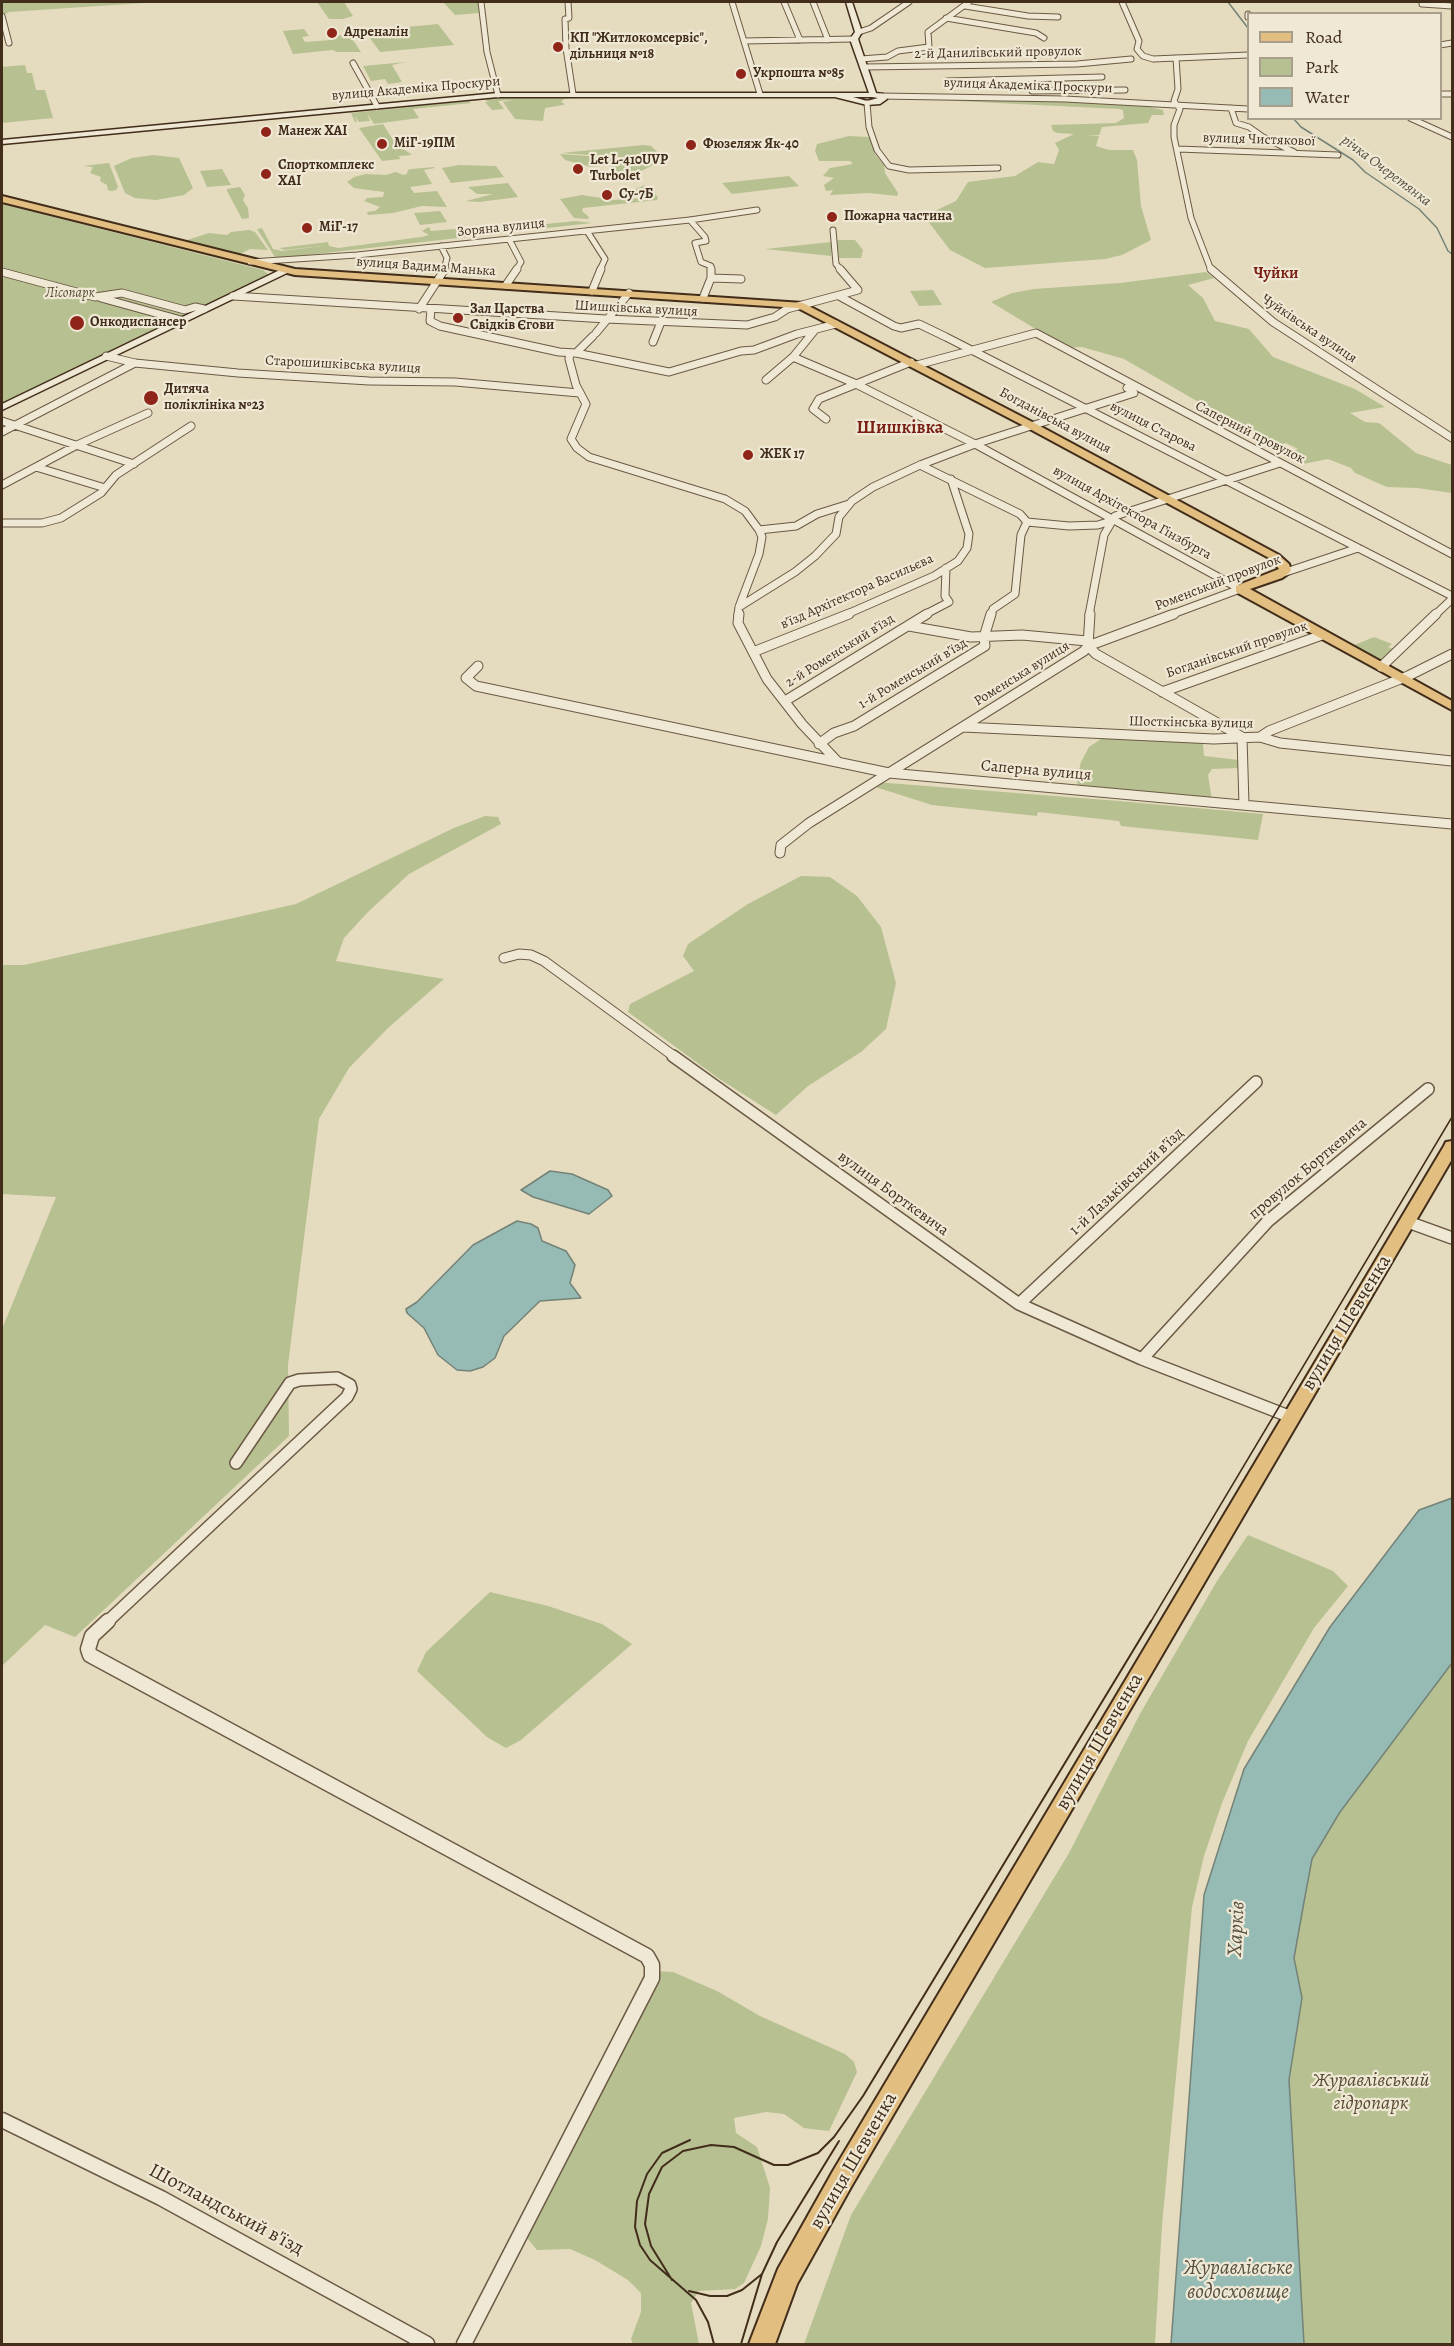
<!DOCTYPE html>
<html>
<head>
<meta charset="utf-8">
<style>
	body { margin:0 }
	#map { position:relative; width:1454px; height:2346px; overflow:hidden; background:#e5dcbf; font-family:Alegreya,serif }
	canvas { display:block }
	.frame { position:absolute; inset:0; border:3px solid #422d1b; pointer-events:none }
	.legend { position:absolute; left:1247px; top:12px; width:195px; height:108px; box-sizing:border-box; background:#eee8d5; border:2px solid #a99d8b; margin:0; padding:8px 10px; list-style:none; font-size:18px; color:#422d1b }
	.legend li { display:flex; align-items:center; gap:12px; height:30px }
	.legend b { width:30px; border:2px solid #a99d8b }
</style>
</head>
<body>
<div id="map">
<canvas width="1454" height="2346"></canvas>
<div class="frame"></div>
<ul class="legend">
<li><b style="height:8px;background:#e2be80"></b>Road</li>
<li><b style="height:16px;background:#b7c090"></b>Park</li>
<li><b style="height:16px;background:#96bbb4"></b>Water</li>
</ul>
</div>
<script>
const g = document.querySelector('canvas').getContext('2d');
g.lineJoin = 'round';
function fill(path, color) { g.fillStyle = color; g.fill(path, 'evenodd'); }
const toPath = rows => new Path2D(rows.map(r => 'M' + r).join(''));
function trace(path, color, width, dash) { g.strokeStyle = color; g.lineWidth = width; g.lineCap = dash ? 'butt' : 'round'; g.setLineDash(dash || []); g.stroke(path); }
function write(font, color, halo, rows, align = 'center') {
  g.font = font + ' Alegreya,serif'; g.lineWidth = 4.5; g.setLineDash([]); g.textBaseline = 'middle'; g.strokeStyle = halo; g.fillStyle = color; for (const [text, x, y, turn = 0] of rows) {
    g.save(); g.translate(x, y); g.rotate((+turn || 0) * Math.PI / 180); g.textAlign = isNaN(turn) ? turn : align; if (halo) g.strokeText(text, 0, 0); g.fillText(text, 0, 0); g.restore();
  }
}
const green = toPath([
	[2,2,159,2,9,12,2,16],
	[317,2,344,2,353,16,343,19,329,19],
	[443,2,478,2,479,13,455,15],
	[438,24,454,45,380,52,365,31],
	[304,29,309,36,302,37,305,42,331,40,330,37,349,34,361,52,337,52,333,50,293,54,283,31],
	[406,62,392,65,402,82,388,84,385,79,371,81,363,66],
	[25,65,27,73,32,73,36,90,45,90,53,118,2,123,2,67],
	[561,96,576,98,564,99,561,102,565,104,563,105,545,108,543,121,515,119,503,102,513,100,498,101,504,109,492,110,485,102,489,102,486,101,487,99,496,98],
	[943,98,1133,103,1163,110,1164,115,1152,115,1148,123,1102,127,1099,135,1087,135,1099,136,1096,146,1109,150,1133,150,1137,160,1141,206,1151,240,1122,255,1105,259,985,268,950,250,924,216,956,201,968,182,1015,176,1038,162,1054,164,1059,150,1055,143,1074,134,1057,133,1053,131,1051,125,1116,123,1124,118,1123,110,1119,109,937,100],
	[469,101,471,103,413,109,419,118,374,124,367,113,370,121,359,122,355,116,357,122,355,122,351,113],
	[383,124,395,143,412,155,399,156,400,159,382,161,359,128],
	[849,136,868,137,872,140,875,154,884,165,885,173,898,193,897,196,869,193,830,195,833,190,826,191,824,185,834,178,823,176,830,168,853,164,850,161,819,161,815,151,817,144],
	[644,145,651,146,666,160,561,153],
	[560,154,661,161,620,182,610,165,591,167,565,160],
	[153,155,179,158,193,188,184,195,156,200,135,198,125,193,114,166,132,158],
	[109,163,118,187,116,190,111,191,108,190,107,185,100,181,101,177,90,173,93,167,83,166],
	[459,165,496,166,504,177,451,183,442,168],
	[434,167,435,168,424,170,432,184,410,187,414,193,437,191,447,207,422,206,393,213,368,215,367,212,375,211,380,207,364,201,367,198,383,197,384,192,354,188,347,182,354,177,366,174,386,175,396,172,403,175,407,174,408,170,411,169],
	[222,169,231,185,207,187,200,171],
	[789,176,799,186,732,194,722,183],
	[508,183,518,197,479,202,466,201,493,194,477,194,468,187],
	[645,185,658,197,657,200,583,208,582,211,589,217,588,219,574,218,560,199,582,195,614,200,641,198,644,196,631,191],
	[240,187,245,195,243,200,248,208,249,218,242,219,227,191,227,189],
	[2,204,263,270,268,274,267,277,2,405],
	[440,211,447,222,420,225,414,213],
	[576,221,592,223,280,258,275,257,257,229,262,228,273,249,282,251,322,246,284,250,279,248,328,242,329,246,338,248,421,237,429,235,422,231,429,227,431,231,466,228,478,231],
	[249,230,255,232,268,250,250,249,238,255,184,241,209,233,227,235,231,232],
	[837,240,855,240,863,250,861,258,839,258],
	[831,242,831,256,765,249],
	[1206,272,1214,278,1188,285,1203,298,1215,321,1249,329,1273,357,1355,389,1385,407,1350,413,1365,422,1379,423,1416,453,1452,465,1452,493,1417,488,1387,487,1355,473,1351,468,1328,459,1303,464,1284,455,1298,449,1286,443,1278,446,1242,427,1124,359,1082,347,1067,348,991,302,1012,293,1034,289,1120,283],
	[933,290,942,305,919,306,910,291],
	[1374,637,1392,644,1388,647,1393,649,1380,661,1352,646],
	[1112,738,1195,740,1203,744,1204,756,1239,760,1239,768,1212,769,1208,775,1212,800,1078,788,1077,778,1081,762,1089,747,1101,739],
	[875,782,1119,801,1263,814,1258,840,1121,826,1119,821,1038,812,1037,816,932,805,869,785],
	[485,816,498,817,501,824,409,874,368,912,344,938,336,961,444,979,388,1028,349,1068,319,1119,288,1365,289,1436,75,1637,45,1625,2,1666,2,1329,56,1197,2,1194,2,965,24,965,296,904,454,828],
	[801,876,830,877,857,896,881,927,896,983,886,1029,861,1052,808,1086,776,1115,718,1078,628,1012,630,1004,694,971,683,956,688,944,748,904],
	[1248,1535,1333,1571,1348,1586,1314,1628,1248,1741,1222,1803,1204,1856,1192,1907,1162,2225,1155,2344,804,2344,851,2215,1069,1853,1140,1714,1217,1581],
	[490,1592,548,1606,602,1624,632,1644,521,1740,506,1748,487,1737,417,1671,426,1652],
	[1452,1663,1452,2344,1304,2344,1289,2081,1302,1999,1294,1958,1312,1859,1340,1812],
	[653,1971,673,1972,717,1991,760,2016,845,2054,854,2062,857,2072,829,2131,804,2128,784,2114,766,2112,734,2118,736,2133,757,2147,765,2172,770,2188,768,2219,761,2246,744,2283,735,2289,699,2291,691,2303,699,2344,633,2344,631,2339,641,2312,641,2293,628,2280,595,2260,570,2249,537,2250,528,2239,529,2230]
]);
const water = toPath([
	[550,1171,572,1174,608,1190,612,1196,589,1214,533,1197,521,1190,550,1171],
	[517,1221,531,1224,538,1228,542,1241,566,1251,575,1265,570,1283,581,1298,540,1301,504,1336,495,1358,483,1367,470,1371,457,1370,438,1355,424,1328,407,1313,406,1309,417,1302,473,1245,517,1221],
	[1452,1498,1452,1663,1340,1812,1312,1859,1304,1902,1294,1958,1302,1998,1289,2080,1304,2344,1171,2344,1204,1895,1244,1769,1330,1627,1419,1510,1452,1498]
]);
const stream = toPath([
	[1228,2,1248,28],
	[1293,118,1301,127,1353,160,1365,172,1419,209,1437,228,1448,251,1452,254]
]);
const streetFar4 = toPath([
	[481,2,487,52,498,95],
	[568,2,569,18,565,19,566,48,573,94],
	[732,2,760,94],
	[784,2,800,40],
	[813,2,828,40],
	[1122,2,1139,41,1137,49,1143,56,1153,59,1248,55],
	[1422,4,1452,6],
	[965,6,1028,16,1058,17],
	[1248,14,1248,17],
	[2,16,9,43],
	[946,18,1036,33,1044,38],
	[859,32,871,28,909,2],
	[744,41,854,39],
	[1440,45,1452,43],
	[1176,58,1178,89,1174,101,1176,104],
	[861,59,887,57,898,51,929,47,928,32,969,2],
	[353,63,377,106],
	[865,67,1077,64,1131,59],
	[947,81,1102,77],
	[1032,91,1125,90],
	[1440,94,1452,94],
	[880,96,1065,99,1248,109],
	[867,103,869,127,877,150,889,166,909,170,998,168],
	[1176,104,1180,109,1174,125,1174,137,1191,218,1211,270],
	[1231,108,1236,123,1249,127,1263,137,1294,152],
	[1410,118,1452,137],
	[1178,149,1338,155],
	[690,220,705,237,706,241,695,243,701,262,711,266,711,270],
	[833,230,836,264,841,270],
	[587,231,605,259,600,270],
	[509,239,521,262,516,270],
	[441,246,447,258,444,270],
	[250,262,357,255,690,220,757,210]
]);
const streetFar3 = toPath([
	[1211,269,1273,322,1452,438],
	[2,272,95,297,122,293,185,310,195,307,204,309],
	[711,278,741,279],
	[506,285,517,269],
	[592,291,601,269],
	[233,296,606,319,747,325,775,317,787,309,858,290,840,269],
	[839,296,894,326,901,328,919,324,946,337,1452,596],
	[101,298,181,320],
	[703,298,711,278,711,269],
	[419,309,445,269],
	[431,309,430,321,440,326,559,352,576,353,669,372,741,351,754,350,797,334,836,324],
	[596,333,629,293],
	[653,342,661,322],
	[576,353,593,336],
	[570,354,569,359,576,385,586,404,571,439,577,448,589,457,725,499,745,511,759,530,762,537,759,554,739,607,738,615],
	[106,356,135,363,238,373,369,381,455,382,579,393],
	[793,357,854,383,975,444,1240,589],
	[917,365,1036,333,1452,554],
	[766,380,793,357,815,330],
	[826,419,813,409,819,399,911,362],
	[2,421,134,464],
	[2,432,135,363],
	[920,465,1020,514,1027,522,1021,535,1015,594,993,609,991,615],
	[36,467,105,488],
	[2,485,77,445,148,413],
	[1027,522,1069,526,1098,525,1114,520],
	[2,523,42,523,61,518,101,493,116,475,191,426],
	[759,530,796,526,817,514,849,504],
	[1283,573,1358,548],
	[739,607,795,572,815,556,836,534,839,517,852,501,873,487,920,465,975,444,1134,393,1127,388],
	[845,615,934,576,958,561,967,548,969,534,951,479],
	[924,615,949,602,945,596,946,568],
	[1089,615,1104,535,1115,516,1280,463],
	[1170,615,1240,589],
	[1435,615,1452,599]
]);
const streetFar2 = toPath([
	[739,614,738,623,767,679,802,724,837,761],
	[1174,614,1088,646,1096,654,1242,737,1244,805],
	[909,626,971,637,1022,635,1087,641],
	[753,652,849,614],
	[478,666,466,678,476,686,889,773,1452,824],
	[1381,667,1436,614],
	[1162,692,1322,635],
	[785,701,927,614],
	[963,727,1214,739,1260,737,1280,743,1452,761],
	[1260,737,1269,731,1408,676,1452,654],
	[819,744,834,733,854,726,985,646,984,637,991,614],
	[780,853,781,845,809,823,1084,651,1088,646,1090,614],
	[504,958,519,954,531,955,544,961,675,1057]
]);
const streetFar1 = toPath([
	[673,1056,1019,1304,1142,1359,1291,1417],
	[1408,1222,1452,1238],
	[1019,1304,1256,1082],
	[1142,1359,1268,1221,1428,1089],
	[106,1623,347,1397,351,1389,350,1385,337,1378,299,1380,290,1383,236,1463]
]);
const street = toPath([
	[108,1621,92,1636,88,1649,90,1655,647,1956,652,1965,652,1978,464,2344],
	[2,2120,161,2198,427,2344]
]);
const secondary = toPath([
	[846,2,852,2,862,32,858,39,876,93,883,94,887,99,880,104,867,105,835,97,498,97,2,144,2,140,498,93,869,93,850,39,855,32,846,2],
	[853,97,872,97,878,98,867,101,853,97],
	[284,268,288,271,287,273,2,410,2,404,284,268]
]);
const primary = toPath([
	[2,196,295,269,803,303,1036,424,1279,555,1289,564,1291,570,1289,573,1282,578,1250,589,1452,701,1452,710,1236,592,1236,586,1279,569,1271,559,1028,428,798,308,295,275,2,202,2,196],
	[1452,1141,1452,1159,851,2187,797,2284,775,2344,749,2344,778,2269,833,2171,1444,1146,1446,1142,1452,1141]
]);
const tramFar1 = toPath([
	[1150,1623,1452,1117]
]);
const tram = toPath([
	[690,2140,662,2153,647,2174,637,2201,635,2227,640,2245,650,2260,696,2300,708,2322,714,2344],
	[672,2280,651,2246,645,2224,649,2194,662,2167,683,2151,711,2145,734,2147,774,2165,788,2165,818,2153,834,2137,863,2096,1151,1621],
	[689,2291,710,2296,727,2296,742,2290,762,2274],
	[741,2344,762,2274,777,2242,839,2141]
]);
const markers = [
	[332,33,6,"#8f2418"],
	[558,47,6,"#8f2418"],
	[741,74,6,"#8f2418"],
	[266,132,6,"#8f2418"],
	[382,144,6,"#8f2418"],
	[691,145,6,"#8f2418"],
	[578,169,6,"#8f2418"],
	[266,174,6,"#8f2418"],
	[607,195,6,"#8f2418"],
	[832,217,6,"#8f2418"],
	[307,228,6,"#8f2418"],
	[458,318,6,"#8f2418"],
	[77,323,8,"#8f2418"],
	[151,398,8,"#8f2418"],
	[748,455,6,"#8f2418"]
];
const farPoinames = [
	["Адреналін",344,33],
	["КП \"Житлокомсервіс\",",570,39],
	["дільниця №18",570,55],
	["Укрпошта №85",753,74],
	["Манеж ХАІ",278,132],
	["МіГ-19ПМ",394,144],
	["Фюзеляж Як-40",703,145],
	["Let L-410UVP",590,161],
	["Turbolet",590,177],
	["Спорткомплекс",278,166],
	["ХАІ",278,182],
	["Су-7Б",619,195],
	["Пожарна частина",844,217],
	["МіГ-17",319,228],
	["Зал Царства",470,310],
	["Свідків Єгови",470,326],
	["Онкодиспансер",90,323],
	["Дитяча",164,390],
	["поліклініка №23",164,406],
	["ЖЕК 17",760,455]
];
const farStreetnames = [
	["2-й Данилівський провулок",998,53,-1],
	["вулиця Академіка Проскури",1028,86,2],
	["вулиця Академіка Проскури",416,89,-5],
	["вулиця Чистякової",1259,140,2],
	["Зоряна вулиця",501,228,-6],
	["вулиця Вадима Манька",426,267,4],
	["Шишківська вулиця",636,309,3],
	["Чуйківська вулиця",1309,329,34],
	["Старошишківська вулиця",343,365,3],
	["Богданівська вулиця",1055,421,28],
	["вулиця Старова",1153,427,27],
	["Саперний провулок",1250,433,27],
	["вулиця Архітектора Гінзбурга",1132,513,29],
	["Роменський провулок",1218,583,-21],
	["в’їзд Архітектора Васильєва",857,592,-24],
	["Богданівський провулок",1237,650,-19],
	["2-й Роменський в’їзд",840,651,-32],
	["1-й Роменський в’їзд",913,674,-31],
	["Роменська вулиця",1022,674,-32],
	["Шосткінська вулиця",1191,723,1]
];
const farParknames = [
	["Лісопарк",70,294]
];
const farWaternames = [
	["річка Очеретянка",1386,171,37]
];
const farQuarternames = [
	["Чуйки",1276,274]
];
const streetNames = [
	["Саперна вулиця",1036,771,5],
	["провулок Борткевича",1308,1169,-40],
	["1-й Лазьківський в’їзд",1127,1182,-43],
	["вулиця Борткевича",893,1194,36]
];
const farDistrictnames = [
	["Шишківка",900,429]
];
const nearStreetnames = [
	["вулиця Шевченка",1347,1323,-59],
	["вулиця Шевченка",1100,1742,-60],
	["вулиця Шевченка",854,2161,-60],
	["Шотландський в'їзд",226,2210,28]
];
const nearParknames = [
	["Журавлівський",1371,2081],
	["гідропарк",1371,2104]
];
const nearWaternames = [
	["Харків",1237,1929,-87],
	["Журавлівське",1238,2269],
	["водосховище",1238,2293]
];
fill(green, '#b7c090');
fill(water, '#96bbb4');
trace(water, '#748277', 1.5);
trace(stream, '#748277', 1.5);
trace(streetFar4, '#6b5944', 7);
trace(streetFar3, '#6b5944', 9);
trace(streetFar2, '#6b5944', 11);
trace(streetFar1, '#6b5944', 14);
trace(street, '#6b5944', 17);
trace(secondary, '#422d1b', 3);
trace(primary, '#422d1b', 4);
trace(streetFar4, '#eee8d5', 5);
trace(streetFar3, '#eee8d5', 7);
trace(streetFar2, '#eee8d5', 9);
trace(streetFar1, '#eee8d5', 11);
trace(street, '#eee8d5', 14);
fill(secondary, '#eee8d5');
fill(primary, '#e2be80');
trace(tramFar1, '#422d1b', 1.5);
trace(tram, '#422d1b', 2);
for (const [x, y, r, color] of markers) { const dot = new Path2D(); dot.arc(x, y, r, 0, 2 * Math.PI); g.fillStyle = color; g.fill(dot); trace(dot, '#eee8d5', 2); }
write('bold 14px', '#422d1b', '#eee8d5', farPoinames, 'left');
write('14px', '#422d1b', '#eee8d5', farStreetnames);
write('italic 14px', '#594a32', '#eee8d5', farParknames);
write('italic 15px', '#575041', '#eee8d5', farWaternames);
write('bold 16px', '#7a1f14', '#eee8d5', farQuarternames);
write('16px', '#422d1b', '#eee8d5', streetNames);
write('bold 18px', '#7a1f14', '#eee8d5', farDistrictnames);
write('20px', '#422d1b', '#eee8d5', nearStreetnames);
write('italic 20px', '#594a32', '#eee8d5', nearParknames);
write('italic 21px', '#575041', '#eee8d5', nearWaternames);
</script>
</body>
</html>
